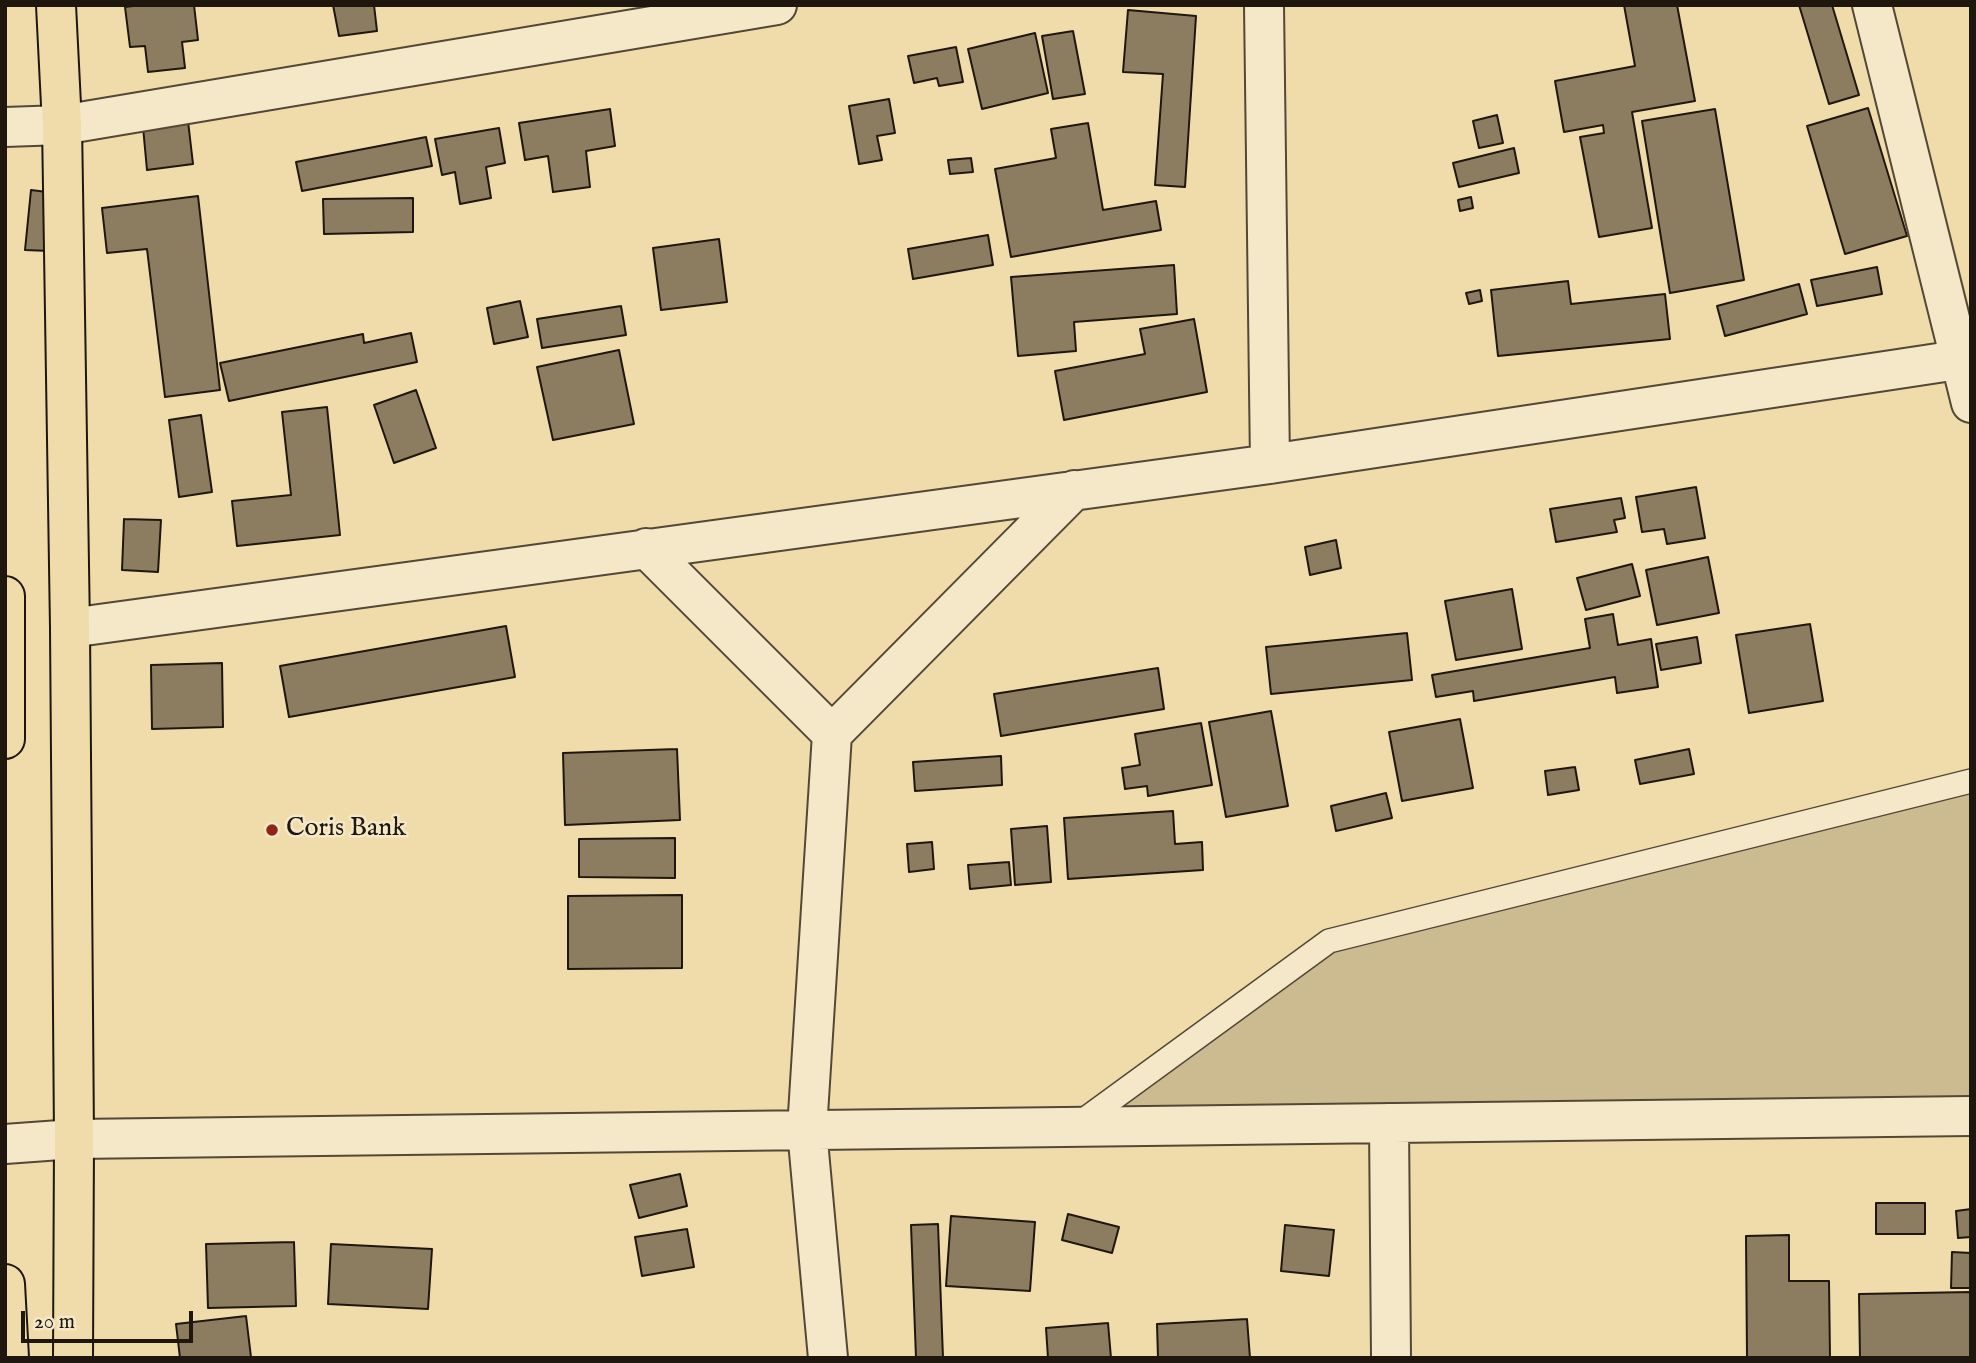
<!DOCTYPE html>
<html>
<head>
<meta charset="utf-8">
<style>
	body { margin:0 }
	#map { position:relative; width:1976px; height:1363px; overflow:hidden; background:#f0dcab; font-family:"IM FELL English",serif }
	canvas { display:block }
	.frame { position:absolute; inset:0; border:7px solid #1f170e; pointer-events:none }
	.scale { position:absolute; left:21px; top:1311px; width:172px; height:32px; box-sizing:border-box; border:4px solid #1f170e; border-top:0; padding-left:9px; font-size:21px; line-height:24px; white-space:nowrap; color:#1f170e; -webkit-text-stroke:5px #f5e8c8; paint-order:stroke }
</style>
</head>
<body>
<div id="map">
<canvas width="1976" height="1363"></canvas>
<div class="frame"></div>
<div class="scale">20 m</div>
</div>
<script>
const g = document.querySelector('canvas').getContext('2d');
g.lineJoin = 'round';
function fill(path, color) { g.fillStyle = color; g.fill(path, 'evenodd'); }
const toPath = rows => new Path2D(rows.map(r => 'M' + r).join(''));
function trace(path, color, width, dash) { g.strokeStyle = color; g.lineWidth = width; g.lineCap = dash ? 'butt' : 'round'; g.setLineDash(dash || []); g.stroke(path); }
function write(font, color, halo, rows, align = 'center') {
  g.font = font + ' "IM FELL English",serif'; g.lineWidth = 5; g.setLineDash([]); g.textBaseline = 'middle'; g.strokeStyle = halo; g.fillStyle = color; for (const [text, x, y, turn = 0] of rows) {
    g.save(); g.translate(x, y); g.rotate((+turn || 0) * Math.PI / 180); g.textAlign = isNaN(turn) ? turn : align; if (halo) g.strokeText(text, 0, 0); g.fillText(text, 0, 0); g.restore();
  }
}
const green = toPath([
	[1971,781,1971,1116,1075,1127,1329,941]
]);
const building = toPath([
	[141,5,194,5,198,40,182,42,185,68,148,72,145,46,130,47,125,7,141,5],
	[333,5,374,5,377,31,339,36,333,5],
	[1624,5,1677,5,1695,101,1632,112,1652,228,1599,237,1580,137,1604,133,1603,125,1564,132,1555,81,1635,66,1624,5],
	[1799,5,1832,5,1859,95,1829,104,1799,5],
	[1128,10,1196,16,1185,187,1155,185,1163,74,1123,72,1128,10],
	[1073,31,1085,94,1053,99,1042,36,1073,31],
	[1035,33,1048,93,982,109,968,49,1035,33],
	[956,47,963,82,939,86,937,78,914,83,908,56,956,47],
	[889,99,895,133,877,136,882,160,859,164,849,106,889,99],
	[1868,108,1907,236,1845,254,1807,126,1868,108],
	[610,109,615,146,586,151,590,187,553,192,548,156,525,160,519,123,610,109],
	[1715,109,1744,280,1670,293,1642,121,1715,109],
	[1497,115,1503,143,1479,148,1473,121,1497,115],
	[188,121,193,164,147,170,143,127,188,121],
	[1088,123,1103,210,1156,201,1161,230,1011,257,995,169,1056,158,1051,129,1088,123],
	[499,128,505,163,486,167,491,198,460,204,455,172,442,175,435,139,499,128],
	[426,137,432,166,302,191,296,162,426,137],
	[1514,148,1519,173,1459,187,1453,163,1514,148],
	[971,158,973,172,950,174,948,160,971,158],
	[31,190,55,193,50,251,25,250,31,190],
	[198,196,220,390,165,397,147,249,107,253,102,208,198,196],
	[1471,197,1473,208,1460,211,1458,200,1471,197],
	[413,198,413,232,324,234,323,199,413,198],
	[988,235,993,265,913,279,908,249,988,235],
	[719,239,727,302,661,310,653,248,719,239],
	[1174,265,1177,314,1074,322,1076,351,1018,356,1011,277,1174,265],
	[1877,267,1882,294,1817,306,1811,280,1877,267],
	[1568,281,1571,304,1665,294,1670,339,1498,356,1491,290,1568,281],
	[1799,284,1807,314,1725,336,1717,306,1799,284],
	[1480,290,1482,301,1469,304,1466,293,1480,290],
	[520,301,528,337,494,344,487,308,520,301],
	[621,306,626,335,542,348,537,319,621,306],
	[1194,319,1207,392,1064,420,1055,371,1145,354,1140,329,1194,319],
	[411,333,417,362,229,401,220,363,363,334,364,343,411,333],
	[619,350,634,424,553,440,537,367,619,350],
	[416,390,436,448,394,463,374,405,416,390],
	[327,407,340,535,237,546,232,501,291,495,282,412,327,407],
	[201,415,212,492,179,497,169,420,201,415],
	[1696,487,1705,538,1667,544,1664,529,1642,532,1636,497,1696,487],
	[1621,498,1625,518,1614,520,1617,532,1556,542,1550,509,1621,498],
	[124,519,161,520,158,572,122,570,124,519],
	[1336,540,1341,568,1310,575,1305,547,1336,540],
	[1708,557,1719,613,1657,625,1646,570,1708,557],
	[1632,564,1640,596,1586,610,1577,578,1632,564],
	[1512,589,1522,649,1456,660,1445,601,1512,589],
	[1613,614,1618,645,1651,639,1658,687,1617,693,1615,677,1474,701,1473,691,1436,697,1432,675,1590,648,1585,619,1613,614],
	[1810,624,1823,701,1749,713,1736,635,1810,624],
	[506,626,515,677,289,717,280,666,506,626],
	[1407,633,1412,680,1271,694,1266,647,1407,633],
	[1697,637,1701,663,1661,670,1656,644,1697,637],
	[222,663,223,727,152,729,151,665,222,663],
	[1158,668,1164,709,1001,736,994,694,1158,668],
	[1271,711,1288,806,1226,817,1209,722,1271,711],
	[1460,719,1473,788,1402,801,1389,732,1460,719],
	[1201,723,1212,785,1148,796,1147,786,1125,789,1122,768,1140,765,1135,734,1201,723],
	[677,749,680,820,565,825,563,753,677,749],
	[1689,749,1694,774,1640,784,1635,760,1689,749],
	[1001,756,1002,785,915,791,913,762,1001,756],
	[1575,767,1579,790,1548,795,1545,771,1575,767],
	[1386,793,1392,818,1336,831,1331,806,1386,793],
	[1173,811,1175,844,1202,842,1203,870,1068,879,1064,818,1173,811],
	[1047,826,1051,882,1015,885,1011,829,1047,826],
	[675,838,675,878,579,877,579,839,675,838],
	[932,842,934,869,909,872,907,844,932,842],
	[1009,862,1011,885,970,889,968,865,1009,862],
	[682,895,682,968,568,969,568,896,682,895],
	[680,1174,687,1206,639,1218,630,1185,680,1174],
	[1876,1203,1925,1203,1925,1234,1876,1234,1876,1203],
	[1971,1209,1971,1237,1958,1238,1956,1211,1971,1209],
	[1068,1214,1119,1227,1112,1253,1062,1240,1068,1214],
	[951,1216,1035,1222,1030,1291,946,1286,951,1216],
	[938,1224,943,1358,916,1358,911,1225,938,1224],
	[1285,1225,1334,1230,1329,1276,1281,1271,1285,1225],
	[687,1229,694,1267,642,1276,635,1237,687,1229],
	[1789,1235,1789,1281,1829,1281,1830,1358,1747,1358,1746,1236,1789,1235],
	[294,1242,296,1306,208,1308,206,1244,294,1242],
	[331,1244,432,1249,428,1309,328,1304,331,1244],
	[1952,1252,1971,1253,1971,1288,1951,1288,1952,1252],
	[1971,1292,1971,1358,1860,1358,1859,1294,1971,1292],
	[246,1316,251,1357,180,1358,176,1324,246,1316],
	[1247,1319,1250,1358,1158,1358,1157,1324,1247,1319],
	[1108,1323,1111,1358,1048,1358,1046,1328,1108,1323]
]);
const service = toPath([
	[1077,1125,1329,941,1971,781]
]);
const minor = toPath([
	[1264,5,1270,464],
	[1872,5,1971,403],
	[5,127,62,125,777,5],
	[646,548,832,734],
	[70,628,1270,464,1971,358],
	[1389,1123,1391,1358],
	[5,1144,74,1139,1971,1116],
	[828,1358,807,1130,832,734,1074,490]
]);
const primary = toPath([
	[56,5,62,125,70,628,74,1139,73,1358],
	[5,596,5,739],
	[5,1284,9,1358]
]);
const markers = [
	[272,830,7,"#8f2418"]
];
const poiNames = [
	["Coris Bank",286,830]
];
fill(green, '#ccbb90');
fill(building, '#8c7d60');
trace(building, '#1f170e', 2);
trace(service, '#534835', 26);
trace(minor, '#534835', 42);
trace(primary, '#1f170e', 42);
trace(service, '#f5e8c8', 23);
trace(minor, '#f5e8c8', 38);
trace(primary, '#f0dcab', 38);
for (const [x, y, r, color] of markers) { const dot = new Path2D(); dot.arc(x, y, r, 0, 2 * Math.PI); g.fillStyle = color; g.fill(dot); trace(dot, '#f5e8c8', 2.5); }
write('26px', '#1f170e', '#f5e8c8', poiNames, 'left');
</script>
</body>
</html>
